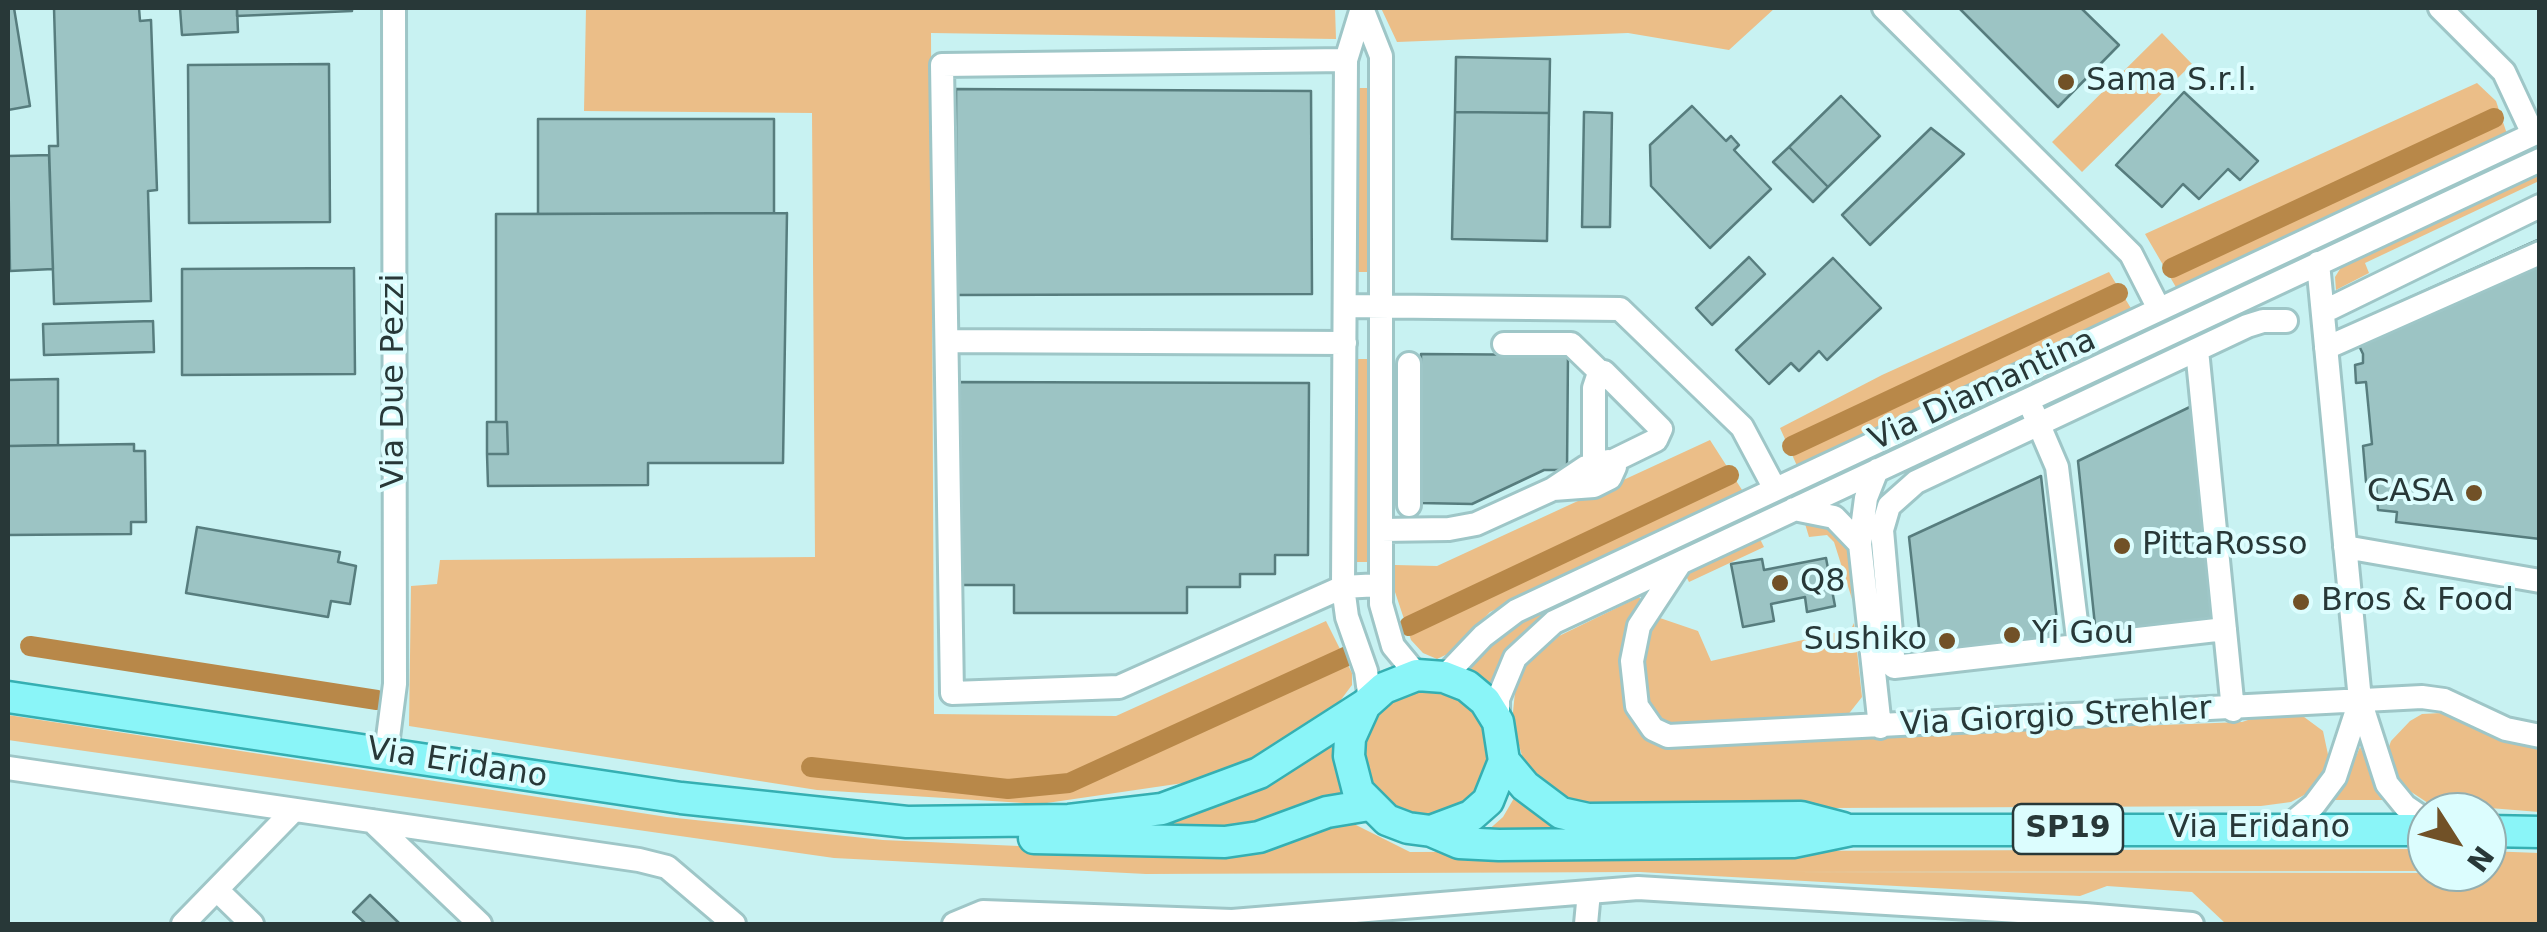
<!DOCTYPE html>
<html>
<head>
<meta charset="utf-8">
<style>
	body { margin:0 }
	#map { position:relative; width:2547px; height:932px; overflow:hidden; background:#c8f2f2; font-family:"DejaVu Sans",sans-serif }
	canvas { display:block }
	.frame { position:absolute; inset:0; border:10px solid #283838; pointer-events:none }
	.north { position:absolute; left:2407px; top:792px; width:100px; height:100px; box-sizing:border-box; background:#dcfdfe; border:2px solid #94aeaf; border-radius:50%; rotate:126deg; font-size:28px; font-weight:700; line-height:40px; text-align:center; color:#283838 }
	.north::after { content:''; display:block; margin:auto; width:35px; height:45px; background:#715127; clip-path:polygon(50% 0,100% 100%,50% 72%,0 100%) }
</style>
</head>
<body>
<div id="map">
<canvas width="2547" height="932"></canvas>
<div class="frame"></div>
<div class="north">N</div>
</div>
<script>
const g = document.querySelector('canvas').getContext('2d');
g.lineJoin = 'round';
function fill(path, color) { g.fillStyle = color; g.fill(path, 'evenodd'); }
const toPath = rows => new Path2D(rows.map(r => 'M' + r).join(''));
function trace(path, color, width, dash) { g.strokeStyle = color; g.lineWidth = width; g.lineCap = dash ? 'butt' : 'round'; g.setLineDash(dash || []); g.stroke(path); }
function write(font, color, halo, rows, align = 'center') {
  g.font = font + ' "DejaVu Sans",sans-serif'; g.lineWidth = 8; g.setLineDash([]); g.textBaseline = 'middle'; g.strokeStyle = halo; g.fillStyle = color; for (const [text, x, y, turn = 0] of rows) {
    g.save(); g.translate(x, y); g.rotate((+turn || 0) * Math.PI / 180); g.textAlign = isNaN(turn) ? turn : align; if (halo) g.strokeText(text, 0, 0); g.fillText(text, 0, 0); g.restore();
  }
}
const green = toPath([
	[586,8,1335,8,1336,39,931,33,934,714,1116,716,1326,621,1352,673,1352,685,1337,705,1237,769,1197,781,1040,804,817,790,409,726,411,586,437,584,440,560,815,557,812,113,584,111],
	[1381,8,1775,8,1729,50,1628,33,1397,42],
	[2162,33,2192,64,2082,172,2052,142],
	[2477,83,2496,101,2507,134,2177,289,2145,234],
	[1352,88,1377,88,1376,272,1351,272],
	[2539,140,2539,150,1532,625,1510,645,1490,687,1468,671,1488,644,1527,617],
	[2539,170,2539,181,2365,263,2369,273,2336,290,2335,277,2345,261],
	[2109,272,2132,310,1798,468,1780,428,1882,375],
	[1350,359,1377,359,1377,562,1350,562],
	[1710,440,1744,493,1490,612,1452,652,1437,659,1423,653,1411,640,1393,586,1395,565,1437,566],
	[1817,516,1847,539,1852,599,1834,542,1827,535,1809,537,1803,517],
	[1760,539,1764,547,1689,582,1685,574],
	[1639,597,1644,603,1629,700,1678,743,2242,722,2266,714,2300,714,2323,731,2330,764,2308,793,2291,802,2261,806,1615,809,1561,799,1526,769,1512,722,1516,682,1525,666,1559,636],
	[1657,617,1698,631,1711,661,1851,629,1854,623,1862,697,1847,716,1664,725,1651,710,1646,695,1643,635],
	[1444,684,1494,728,1485,795,1424,823,1382,806,1359,767,1365,721,1398,689],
	[2441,713,2484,733,2539,744,2539,812,2428,803,2393,780,2386,755,2391,741,2410,721,2422,714],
	[8,715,667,817,883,840,1245,856,1279,846,1308,831,1352,823,1410,852,2427,849,2427,871,1784,872,2451,873,2487,872,2487,851,2539,853,2539,924,2226,924,2192,892,2107,886,2080,896,1640,872,1146,874,834,858,8,740],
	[1348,723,1337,772,1345,792,1320,797,1253,828,1158,831,1160,820],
	[2360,747,2387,800,2331,800,2349,773],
	[1517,793,1615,831,1485,833,1503,817]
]);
const canal = toPath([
	[2172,268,2494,118],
	[1792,446,2118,293],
	[1409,626,1729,475],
	[30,646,377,700],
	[811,767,1008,789,1069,783,1347,656]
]);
const building = toPath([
	[8,8,14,8,30,106,8,110,8,8],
	[54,8,139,8,140,21,151,20,157,190,148,191,151,301,54,304,49,146,58,146,54,8],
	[180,8,237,8,238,32,182,35,180,8],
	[237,8,352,8,352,11,237,16,237,8],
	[1959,8,2081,8,2119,45,2058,107,1959,8],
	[1456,57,1550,59,1549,113,1455,112,1456,57],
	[329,64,330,222,189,223,188,65,329,64],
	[956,89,1311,91,1312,294,956,295,956,89],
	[2184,92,2258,161,2240,180,2228,169,2199,199,2183,184,2162,207,2116,165,2184,92],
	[1841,96,1880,136,1828,187,1789,147,1841,96],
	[1692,106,1726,141,1731,136,1739,145,1734,150,1771,189,1710,248,1651,186,1650,145,1692,106],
	[1455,112,1549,113,1547,241,1452,239,1455,112],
	[1584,112,1612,113,1610,227,1582,227,1584,112],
	[538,119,774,119,774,213,538,214,538,119],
	[1931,128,1964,154,1870,245,1842,215,1931,128],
	[1789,147,1828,187,1813,202,1773,162,1789,147],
	[49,155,53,269,10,271,8,156,49,155],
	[787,213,783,463,648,463,648,485,488,486,487,454,508,454,507,422,496,422,496,214,787,213],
	[2540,239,2540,539,2396,522,2397,512,2378,510,2376,481,2366,482,2363,446,2372,444,2366,382,2356,383,2355,365,2363,363,2363,354,2349,325,2540,239],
	[1749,257,1765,274,1712,325,1696,308,1749,257],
	[1833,258,1881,308,1827,360,1819,351,1799,371,1791,363,1769,384,1736,350,1833,258],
	[354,268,355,374,182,375,182,269,354,268],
	[153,321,154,352,44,355,43,324,153,321],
	[1421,354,1568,355,1567,470,1544,470,1472,504,1420,503,1421,354],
	[58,379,58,445,8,446,8,380,58,379],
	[955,382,1309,383,1308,555,1275,555,1275,574,1240,574,1240,587,1187,587,1187,613,1014,613,1014,585,955,585,955,382],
	[2194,405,2214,622,2096,635,2078,461,2194,405],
	[487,422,507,422,508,454,487,454,487,422],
	[134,444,134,451,145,451,146,522,131,522,131,534,8,535,8,446,134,444],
	[2041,476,2059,639,1922,655,1909,537,2041,476],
	[197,527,340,552,338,562,356,566,350,604,331,601,328,617,186,593,197,527],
	[1826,558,1835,606,1807,612,1805,597,1771,604,1774,621,1743,627,1731,564,1762,559,1764,570,1826,558],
	[370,895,400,924,366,924,353,912,370,895]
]);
const minor = toPath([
	[1362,8,1346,60,1343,587,1347,617,1366,671,1370,700],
	[1362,8,1381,56,1381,604,1393,646,1417,675],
	[1884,8,2131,254,2159,309],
	[2440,8,2504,72,2533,134],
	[1346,60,942,65,952,693,1119,687,1343,587,1380,585],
	[2318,263,2360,700,2387,784,2405,806,2427,821],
	[1345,306,1620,309,1742,427,1775,489],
	[2323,312,2540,206],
	[947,341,1345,343],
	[1504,344,1571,344,1601,373],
	[2326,348,2540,253],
	[2197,350,2233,710],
	[2033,411,2057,467,2079,646],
	[1594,464,1594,388,1598,376,1604,372,1661,429,1656,440,1611,462],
	[1877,470,1866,498,1860,544,1880,727],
	[1409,505,1409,364],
	[1794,509,1834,517,1860,544],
	[1381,530,1449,529,1476,524,1553,489,1586,467,1608,461,1615,467,1610,478,1594,486,1553,489],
	[2345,547,2540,581],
	[1679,565,1639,626,1632,661,1637,706,1653,729,1668,736,2422,697,2444,700,2506,729,2540,736],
	[2225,629,1894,667,1882,530,1889,506,1916,482,2247,326,2263,321,2286,321],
	[1444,677,1483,636,1516,611,2540,131],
	[1498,722,1498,699,1515,658,1554,622,2540,160],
	[386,753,395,684,394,8],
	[8,768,639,860,667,867,734,924],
	[372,821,480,924],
	[2285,829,2314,805,2335,777,2359,704],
	[217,890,252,924],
	[2072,920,2085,915,2192,924],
	[183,924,294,810],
	[954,924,983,912,1232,921,1638,888,2085,915],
	[1586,924,1589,892]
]);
const major = toPath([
	[8,697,681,798,907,822,1069,820,1162,809,1259,773,1365,705],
	[1504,761,1488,801,1471,816,1431,831,1408,828,1387,820,1358,791,1349,756,1350,738,1365,705,1384,688,1417,675,1444,677,1467,686,1485,701,1498,722,1504,761,1525,786,1561,813,1588,819,1801,817,1843,828],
	[1431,831,1459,843,1499,845,1793,842,1851,830,2427,830],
	[2487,831,2540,832],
	[1034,838,1225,842,1259,837,1327,812,1369,805]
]);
const markers = [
	[2066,82,10,"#715127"],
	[2474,493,10,"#715127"],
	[2122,546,10,"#715127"],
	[1780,583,10,"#715127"],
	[2301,602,10,"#715127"],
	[2012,635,10,"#715127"],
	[1947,641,10,"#715127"]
];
const shields = [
	[2068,829,110]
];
const shieldNames = [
	["SP19",2068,829]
];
const poiNames = [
	["Sama S.r.l.",2086,82],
	["CASA",2454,493,"right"],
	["PittaRosso",2142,546],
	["Q8",1800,583],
	["Bros & Food",2321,602],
	["Yi Gou",2032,635],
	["Sushiko",1927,641,"right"]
];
const streetNames = [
	["Via Due Pezzi",395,381,-90],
	["Via Diamantina",1983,391,-25],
	["Via Giorgio Strehler",2056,718,-3],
	["Via Eridano",457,764,9],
	["Via Eridano",2259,829]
];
fill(green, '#ebbe88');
trace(canal, '#b88849', 20);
fill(building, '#9cc4c4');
trace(building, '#577d7e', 2.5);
trace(minor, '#9ec6c7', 28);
trace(major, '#35afb2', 35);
trace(minor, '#fff', 22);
trace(major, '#8af5f8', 30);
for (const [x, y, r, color] of markers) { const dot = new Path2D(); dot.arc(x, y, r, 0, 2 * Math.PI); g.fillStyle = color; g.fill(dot); trace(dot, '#dcfdfe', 4); }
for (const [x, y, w] of shields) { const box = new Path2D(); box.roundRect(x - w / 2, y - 25, w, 50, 8); g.fillStyle = '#dcfdfe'; g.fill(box); trace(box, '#283838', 2.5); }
write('bold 30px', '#283838', null, shieldNames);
write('32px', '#283838', '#dcfdfe', poiNames, 'left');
write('32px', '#283838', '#dcfdfe', streetNames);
</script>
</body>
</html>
